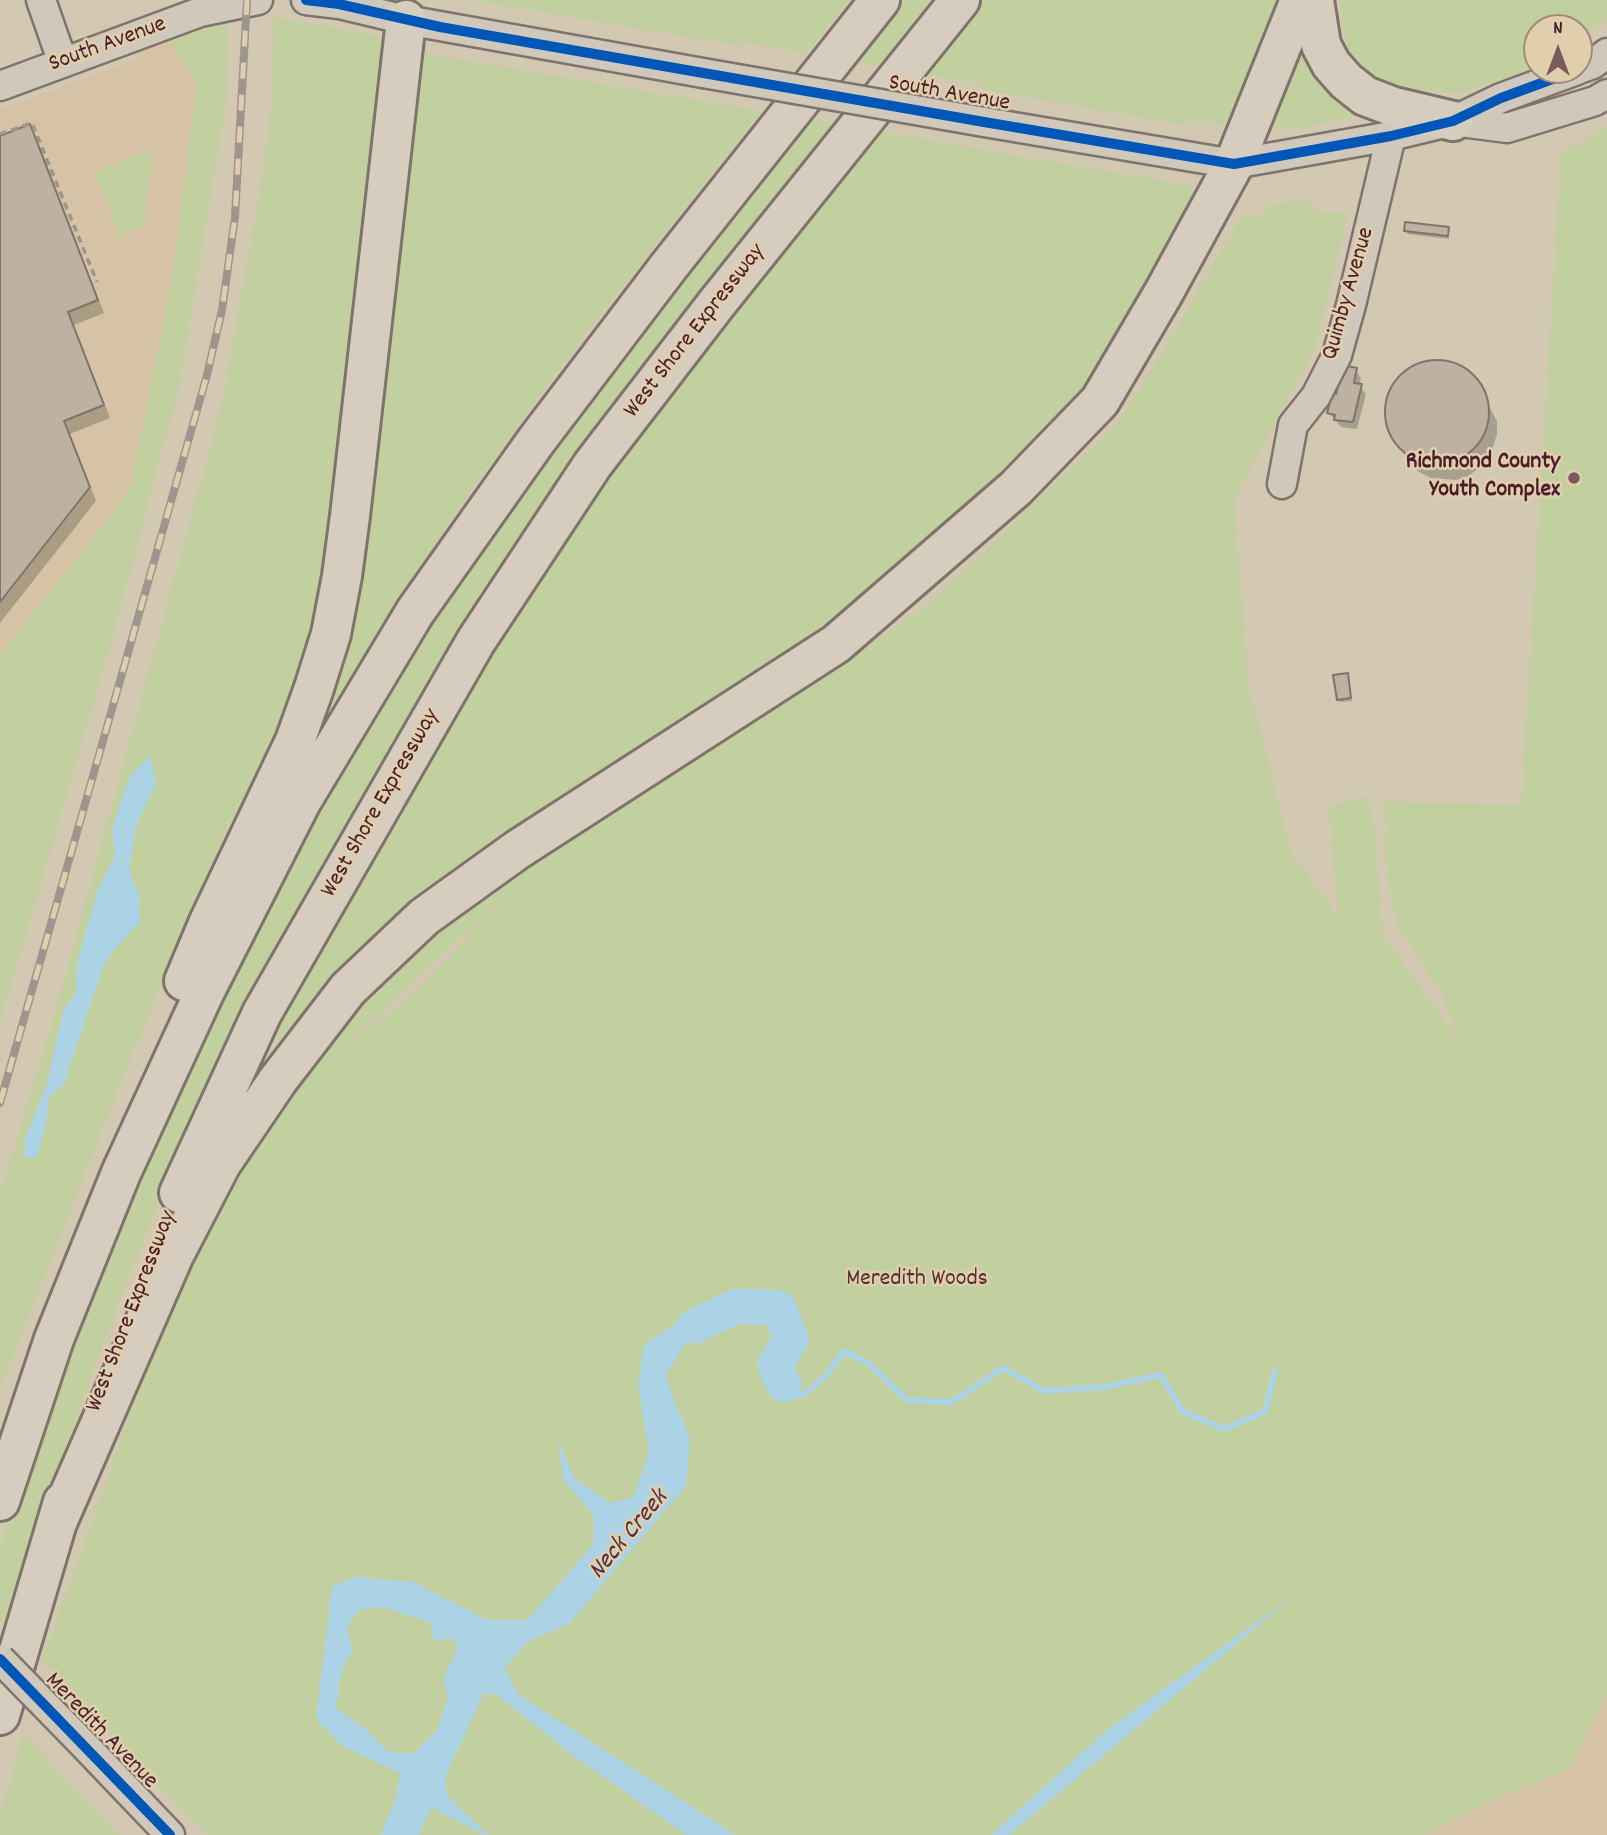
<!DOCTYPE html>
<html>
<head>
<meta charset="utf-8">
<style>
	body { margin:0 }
	#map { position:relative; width:1607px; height:1835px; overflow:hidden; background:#d3c8b2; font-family:Dekko,sans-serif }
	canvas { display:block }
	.north { position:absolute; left:1523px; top:14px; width:70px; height:70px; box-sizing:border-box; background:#e0ceac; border:2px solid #a48878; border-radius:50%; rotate:0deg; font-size:19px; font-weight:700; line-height:28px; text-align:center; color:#4a1f2b }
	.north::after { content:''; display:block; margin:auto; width:24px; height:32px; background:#7a5a5a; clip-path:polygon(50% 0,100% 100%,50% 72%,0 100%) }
</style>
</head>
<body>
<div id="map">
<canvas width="1607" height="1835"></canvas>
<div class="north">N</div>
</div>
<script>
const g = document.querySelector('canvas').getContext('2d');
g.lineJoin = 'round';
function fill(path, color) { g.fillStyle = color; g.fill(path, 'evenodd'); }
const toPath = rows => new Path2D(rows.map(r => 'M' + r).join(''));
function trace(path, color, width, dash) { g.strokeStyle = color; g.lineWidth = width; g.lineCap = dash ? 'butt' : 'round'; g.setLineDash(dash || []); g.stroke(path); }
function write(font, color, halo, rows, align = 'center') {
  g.font = font + ' Dekko,sans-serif'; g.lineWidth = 5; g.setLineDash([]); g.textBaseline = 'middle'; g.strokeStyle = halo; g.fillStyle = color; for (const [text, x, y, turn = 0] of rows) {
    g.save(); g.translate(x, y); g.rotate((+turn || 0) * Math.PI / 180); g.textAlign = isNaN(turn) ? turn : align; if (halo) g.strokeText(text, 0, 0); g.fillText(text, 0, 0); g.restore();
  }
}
const built = toPath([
	[169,40,197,82,173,274,131,485,110,517,0,655,0,109,134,61,138,56,138,51],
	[1607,1693,1607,1835,1424,1835,1508,1793,1567,1771]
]);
const green = toPath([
	[470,0,849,0,807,53,744,42,742,46],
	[897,0,943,0,891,68,848,61],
	[981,0,1283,0,1228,126,1203,120,1186,122,1185,125,981,89,982,84,920,74],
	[1339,0,1607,0,1607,19,1579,40,1579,28,1537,28,1537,67,1458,94,1386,84,1349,56],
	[274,17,370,34,383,40,384,50,335,530,309,662,257,779,227,827,127,1068,0,1388,0,1195,60,995,222,404,261,182,272,96],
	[228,23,227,95,180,383,115,629,0,1024,0,655,110,517,131,485,173,274,197,82,169,40,195,30],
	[1302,44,1356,112,1350,117,1308,126,1272,130,1268,128],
	[427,45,426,54,762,111,586,332,475,485,378,631,258,831,308,718,419,46],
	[801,118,840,125,620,406,172,1168,94,1368,7,1626,0,1619,0,1549,60,1356,243,937,471,553],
	[1607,126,1607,1693,1568,1771,1508,1793,1424,1835,209,1835,149,1776,42,1661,152,1354,214,1199,297,1069,471,899,690,751,741,731,929,604,1114,427,1146,380,1242,216,1258,216,1271,205,1308,199,1317,213,1348,212,1314,351,1234,499,1249,689,1292,854,1339,918,1328,807,1367,795,1374,821,1383,935,1457,1039,1443,995,1397,925,1386,868,1385,833,1388,828,1380,802,1521,805,1561,154],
	[522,882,426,982,332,1060,332,1059],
	[882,132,1191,186,1192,192,1200,195,1089,385,936,539,825,630,391,928,273,1044,323,937,414,777,536,579,675,388],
	[153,148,144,226,120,236,95,172],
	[23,1735,45,1757,121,1835,0,1835,0,1817]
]);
const water = toPath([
	[150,756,156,784,136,825,129,871,139,894,140,922,114,950,103,966,64,1083,49,1098,45,1129,37,1157,24,1157,25,1139,46,1088,64,1009,76,993,77,963,98,889,115,856,112,829,130,776],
	[737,1306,686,1342,666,1375,672,1395,690,1438,686,1486,569,1624,528,1641,504,1668,519,1695,736,1835,687,1835,576,1758,496,1694,484,1693,445,1777,447,1796,489,1835,485,1835,431,1807,419,1835,381,1835,396,1798,400,1773,342,1746,316,1719,332,1586,355,1577,413,1582,487,1620,528,1620,594,1543,593,1514,564,1481,558,1441,575,1479,610,1503,633,1498,649,1453,638,1384,644,1345,695,1311],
	[382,1607,431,1623,434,1641,449,1638,457,1643,455,1655,443,1679,448,1699,437,1730,414,1753,389,1752,367,1730,336,1708,339,1683,345,1663,353,1652,347,1627,358,1610],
	[1295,1595,1009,1835,991,1835,1108,1729]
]);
const shadow = toPath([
	[29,127,37,139,104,313,74,325,110,418,70,434,96,501,0,623,0,138],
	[1448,229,1449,239,1408,234,1406,231],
	[1441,362,1453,365,1475,380,1497,421,1497,434,1489,459,1469,476,1456,480,1431,478,1419,472,1409,463,1387,422,1389,396,1404,374,1428,363],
	[1356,370,1361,378,1359,386,1366,394,1357,429,1341,427,1329,413],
	[1347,675,1352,701,1340,702,1338,699]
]);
const stream = toPath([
	[784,1385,788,1396,803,1395,825,1377,844,1351,868,1363,907,1400,952,1402,1003,1368,1044,1391,1104,1387,1161,1375,1182,1411,1225,1429,1265,1411,1275,1371]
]);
const river = toPath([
	[694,1326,737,1306,779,1308,791,1339,775,1365,784,1385]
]);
const building = toPath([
	[30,124,98,300,68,312,104,405,64,421,90,487,0,602,0,136,30,124],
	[1405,222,1449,227,1448,236,1404,231,1405,222],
	'1385 412a52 52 0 1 1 104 0a52 52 0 1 1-104 0Z',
	[1343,365,1357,368,1354,383,1362,384,1353,422,1334,420,1335,415,1327,413,1332,393,1336,394,1343,365],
	[1348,673,1351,698,1337,700,1333,675,1348,673]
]);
const path = toPath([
	[0,134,32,123,97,282]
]);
const minor = toPath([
	[41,0,63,63],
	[306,0,339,4,406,20,703,73],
	[1579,69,1593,64,1607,53],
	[0,86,200,12,258,0],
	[1453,121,1507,128,1595,101,1607,94],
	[984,122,1234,164,1391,136,1453,121,1501,98,1577,70],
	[1282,484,1293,425,1316,396,1337,355,1351,305,1391,136],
	[87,1748,170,1835]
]);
const highway = toPath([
	[1314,0,1321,45,1331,64,1346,81,1365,96,1394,107,1453,121],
	[184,981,208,924,295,741,314,688,331,634,342,576,350,516,406,20],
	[179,1193,262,1013,476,641,593,464,717,303,960,0],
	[0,1501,54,1339,121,1173,204,993,301,802,415,612,536,441,669,266,880,0],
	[56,1525,174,1255,221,1164,278,1080,348,989,424,917,517,850,836,644,1016,488,1100,401,1164,292,1234,164,1300,0],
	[0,1715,63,1502]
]);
const rail = toPath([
	[0,1103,207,375,222,310,235,217,247,0]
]);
const minorBridge = toPath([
	[703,73,984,122],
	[0,1659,87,1748]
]);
const cycleway = toPath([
	[306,0,339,4,440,27,984,122,1234,164,1391,136,1453,121,1501,98,1577,70],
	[0,1659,170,1835]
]);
const markers = [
	[1574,478,7,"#7a5a5a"]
];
const streetNames = [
	["South Avenue",108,46,-20],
	["South Avenue",949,95,10],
	["Quimby Avenue",1350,294,-74],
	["West Shore Expressway",696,332,-52],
	["West Shore Expressway",382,804,-60],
	["West Shore Expressway",133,1312,-69],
	["Meredith Avenue",100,1732,46]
];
const poiNames = [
	["Richmond County",1560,464],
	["Youth Complex",1560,492]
];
const parkNames = [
	["Meredith Woods",917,1281]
];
const waterNames = [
	["Neck Creek",630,1536,-50]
];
fill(built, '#d6c3a5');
fill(green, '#c2d0a0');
fill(water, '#acd2e6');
fill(shadow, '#0003');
trace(stream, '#acd2e6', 6);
trace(river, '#acd2e6', 35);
fill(building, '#bdb1a1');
trace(building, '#80736b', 2);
trace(minor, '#80736b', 33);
trace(highway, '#80736b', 44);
trace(path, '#9f958d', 3.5, [7, 5]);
trace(minor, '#d0c9bb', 28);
trace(highway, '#d6cdbe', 38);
trace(rail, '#9f958d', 8);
trace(rail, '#e0ceac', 5, [16]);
trace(minorBridge, '#80736b', 33, []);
trace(minorBridge, '#d0c9bb', 28);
trace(cycleway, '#0057b8', 10);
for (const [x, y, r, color] of markers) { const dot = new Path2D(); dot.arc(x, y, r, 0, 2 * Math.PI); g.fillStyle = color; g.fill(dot); trace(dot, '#e0ceac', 2.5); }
write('24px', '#4a1f2b', '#e0ceac', streetNames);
write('bold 24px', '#4a1f2b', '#e0ceac', poiNames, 'right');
write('24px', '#553135', '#e0ceac', parkNames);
write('italic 26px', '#523140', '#e0ceac', waterNames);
</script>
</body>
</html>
